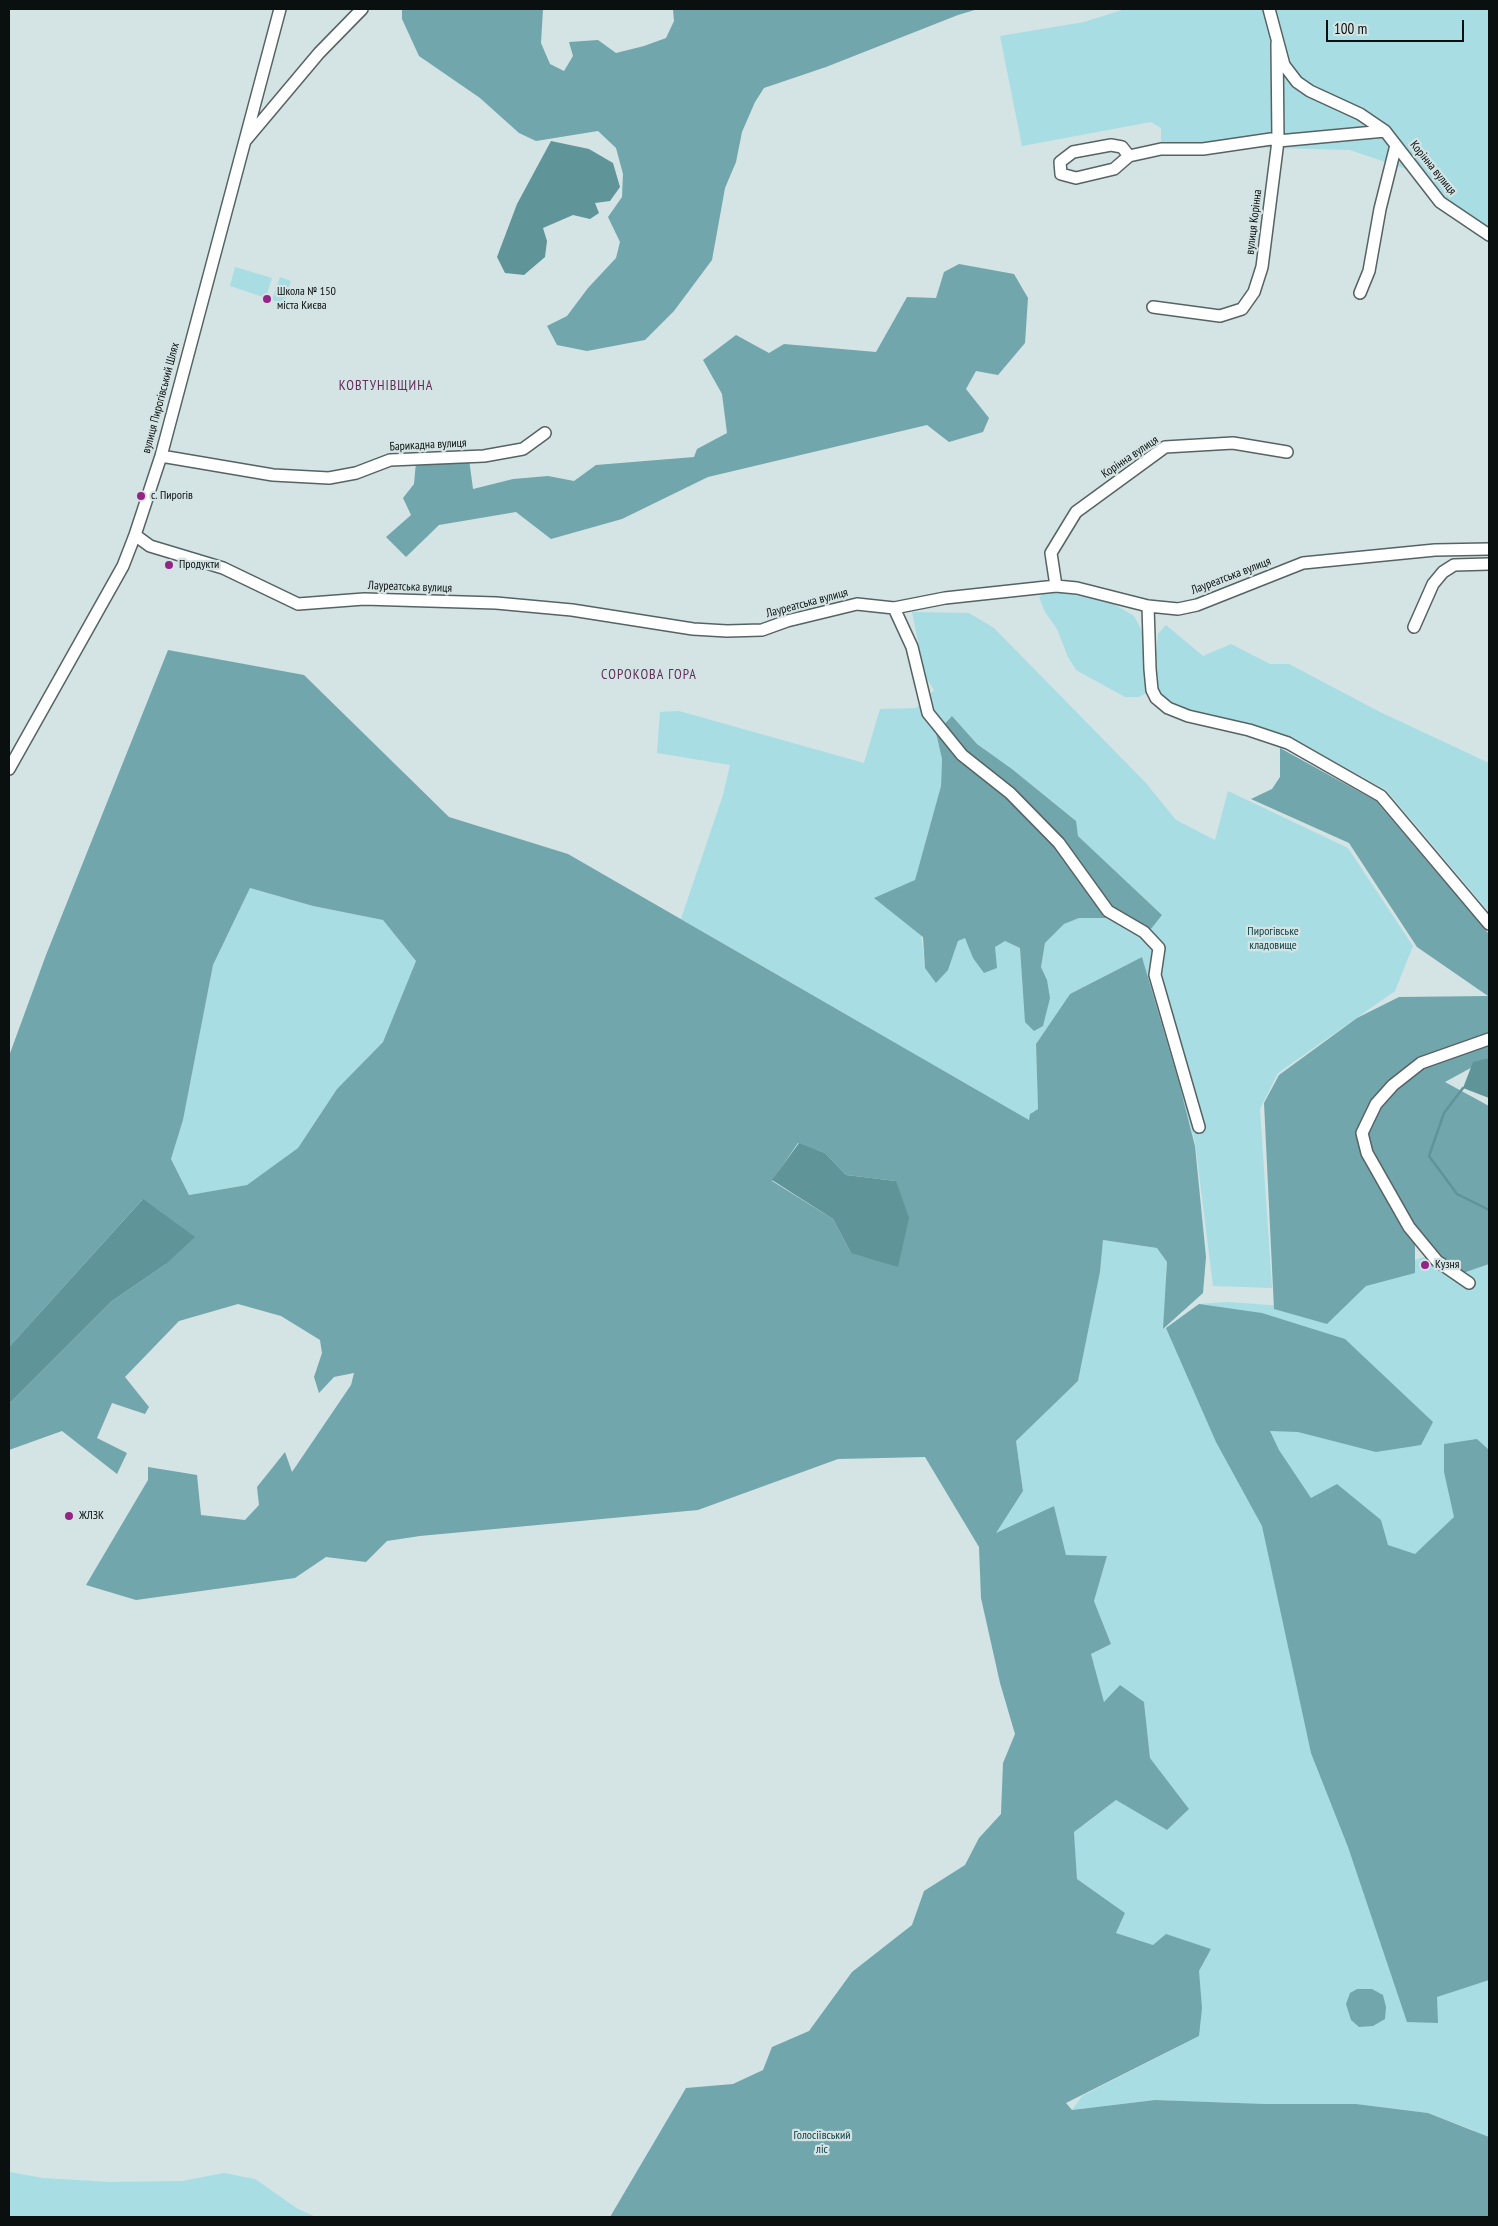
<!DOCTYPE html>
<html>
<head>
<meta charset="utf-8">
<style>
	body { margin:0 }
	#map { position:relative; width:1498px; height:2226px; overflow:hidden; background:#d4e3e4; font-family:"PT Sans Narrow",sans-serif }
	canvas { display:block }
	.frame { position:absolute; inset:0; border:10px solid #0a0f0f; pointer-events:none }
	.scale { position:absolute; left:1326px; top:20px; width:138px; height:22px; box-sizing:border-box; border:2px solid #0a0f0f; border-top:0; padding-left:6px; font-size:15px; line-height:18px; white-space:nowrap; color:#0a0f0f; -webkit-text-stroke:4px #d4e3e4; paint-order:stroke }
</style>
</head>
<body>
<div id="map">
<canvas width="1498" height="2226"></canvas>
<div class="frame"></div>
<div class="scale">100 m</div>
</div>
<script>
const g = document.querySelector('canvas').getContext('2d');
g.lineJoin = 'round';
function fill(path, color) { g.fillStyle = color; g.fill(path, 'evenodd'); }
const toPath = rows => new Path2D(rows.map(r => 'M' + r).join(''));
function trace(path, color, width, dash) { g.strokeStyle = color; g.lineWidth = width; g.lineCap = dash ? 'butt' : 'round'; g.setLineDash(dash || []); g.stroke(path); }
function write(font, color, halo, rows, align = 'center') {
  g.font = font + ' "PT Sans Narrow",sans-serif'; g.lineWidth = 4.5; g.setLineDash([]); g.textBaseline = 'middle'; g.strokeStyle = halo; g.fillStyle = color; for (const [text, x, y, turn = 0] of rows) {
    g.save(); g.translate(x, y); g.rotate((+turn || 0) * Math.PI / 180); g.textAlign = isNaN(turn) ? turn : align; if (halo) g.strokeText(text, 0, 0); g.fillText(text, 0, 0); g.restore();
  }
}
const green = toPath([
	[1125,9,1489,9,1489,235,1440,202,1388,136,1406,169,1350,150,1161,145,1161,128,1151,122,1022,146,1000,36,1084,22],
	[235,267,272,278,267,294,273,297,280,277,291,281,284,304,230,286],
	[1048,590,1110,602,1134,616,1142,631,1149,692,1139,697,1125,697,1076,670,1068,657,1057,629,1045,612,1039,597],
	[912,612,969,613,994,628,1145,782,1176,820,1215,840,1228,791,1348,848,1413,946,1395,991,1278,1073,1260,1109,1272,1288,1213,1286,1195,1142,1142,957,1070,994,1036,1044,1038,1109,1032,1112,1029,1120,681,919,723,795,730,765,657,753,660,712,679,711,864,763,880,709,916,708,934,690,925,676],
	[952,716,977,744,1012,769,1075,820,1078,836,1162,915,1151,929,1133,918,1079,918,1064,924,1045,943,1041,967,1047,980,1024,1002,1020,948,1005,941,973,958,966,937,958,941,948,970,925,968,915,880,941,786,942,759,936,733],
	[1166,625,1203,656,1231,644,1270,664,1289,664,1380,712,1489,763,1489,912,1386,790,1305,745,1251,727,1179,709,1162,697,1158,689,1156,653,1158,634],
	[250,888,313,906,383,920,416,961,383,1042,337,1089,298,1148,247,1185,189,1195,171,1159,183,1120,213,965],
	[1489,1234,1489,2154,1473,2130,1428,2113,1356,2104,1265,2104,1155,2100,1072,2110,1082,2096,1199,2036,1199,1971,1211,1949,1153,1945,1116,1933,1125,1913,1077,1879,1074,1832,1116,1800,1167,1830,1189,1809,1150,1758,1144,1702,1104,1702,1091,1654,1111,1644,1094,1601,1107,1556,1066,1555,1054,1506,995,1534,1023,1491,1016,1441,1078,1381,1100,1272,1103,1240,1157,1248,1167,1262,1164,1329,1199,1304,1227,1302,1284,1306],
	[9,2172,43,2178,110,2182,182,2181,224,2173,255,2179,298,2209,316,2217,9,2217]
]);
const forest = toPath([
	[402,9,543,9,541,43,550,64,564,71,573,56,569,42,598,40,616,53,644,46,666,38,674,21,673,9,978,9,958,15,826,67,764,88,755,102,742,132,736,162,725,188,712,260,674,311,645,340,587,351,557,345,547,326,567,316,588,288,616,258,620,242,608,217,622,197,623,174,616,148,598,131,536,141,519,133,480,98,419,56,402,19],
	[959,264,1014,274,1028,298,1025,343,998,375,976,371,966,389,989,418,983,432,949,442,927,425,708,477,622,519,551,539,516,512,439,525,406,557,386,537,411,515,403,498,414,484,416,462,469,459,473,489,513,479,548,476,574,481,596,465,694,457,697,449,727,433,722,394,703,360,736,335,769,353,784,344,876,352,907,297,936,298,944,272],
	[168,650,304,675,449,817,568,854,1029,1120,1030,1114,1038,1109,1036,1044,1070,994,1142,957,1179,1083,1195,1146,1206,1257,1203,1293,1163,1329,1167,1262,1157,1248,1103,1240,1100,1272,1078,1381,1016,1441,1023,1491,996,1533,1054,1506,1066,1555,1107,1556,1094,1601,1111,1644,1091,1654,1104,1702,1120,1685,1144,1702,1150,1758,1189,1809,1167,1830,1116,1800,1074,1832,1077,1879,1125,1913,1116,1933,1153,1945,1166,1934,1211,1949,1199,1971,1202,2008,1199,2036,1066,2103,1072,2110,1155,2100,1265,2104,1356,2104,1428,2113,1489,2137,1489,2217,610,2217,686,2088,733,2084,763,2070,772,2047,809,2031,852,1972,912,1925,924,1891,965,1865,979,1838,1001,1814,1003,1763,1015,1734,1000,1683,981,1598,979,1547,925,1457,838,1459,698,1510,420,1536,387,1541,366,1562,326,1557,295,1578,136,1600,86,1585,148,1480,148,1467,197,1475,201,1515,245,1520,259,1505,257,1487,285,1452,292,1472,351,1385,354,1373,334,1377,319,1393,314,1377,322,1353,320,1340,281,1316,238,1304,179,1321,125,1377,149,1407,145,1414,112,1403,97,1438,127,1453,117,1474,62,1431,9,1450,9,1404,112,1301,166,1264,142,1200,9,1347,9,1056,46,955],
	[250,888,313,906,383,920,416,961,383,1042,337,1089,298,1148,247,1185,189,1195,171,1159,183,1120,213,965],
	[798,1143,825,1153,846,1175,896,1181,851,1253,833,1219,772,1181],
	[952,716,977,744,1012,769,1076,821,1078,836,1162,915,1151,929,1133,918,1079,918,1064,924,1045,943,1041,967,1047,980,1050,998,1043,1026,1034,1031,1025,1022,1020,948,1005,941,995,947,997,968,984,973,973,958,965,938,958,941,948,970,936,983,925,968,923,937,874,898,915,880,941,786,942,759,936,733],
	[1280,748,1376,801,1489,934,1489,1058,1445,1082,1489,1106,1489,1264,1460,1274,1415,1235,1415,1273,1366,1286,1327,1324,1274,1309,1264,1103,1279,1075,1357,1018,1399,997,1488,996,1417,947,1349,843,1251,799,1272,789,1280,777],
	[1199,1304,1262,1313,1345,1339,1433,1422,1421,1445,1376,1452,1298,1432,1270,1431,1279,1450,1311,1498,1337,1484,1381,1520,1388,1545,1415,1554,1454,1517,1444,1472,1444,1444,1477,1439,1489,1450,1489,1980,1437,1997,1438,2023,1407,2022,1348,1847,1311,1753,1262,1526,1216,1442,1166,1328],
	[1357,1989,1372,1989,1383,1995,1386,2007,1385,2019,1373,2026,1359,2027,1351,2020,1346,2004,1350,1993]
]);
const water = toPath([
	[551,141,589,149,613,163,620,187,610,201,595,203,599,213,590,219,573,215,543,228,547,241,545,257,524,275,505,273,497,257,517,204],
	[1489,1058,1489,1098,1463,1088,1473,1062],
	[799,1143,825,1153,846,1175,896,1181,909,1218,898,1267,851,1253,833,1219,772,1180],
	[143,1199,195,1237,166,1264,112,1301,9,1404,9,1347]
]);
const stream = toPath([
	[1463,1088,1444,1113,1429,1156,1457,1194,1489,1210]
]);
const minor = toPath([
	[1269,9,1284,65,1297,82,1310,91,1360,114,1385,131,1440,202,1489,235],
	[245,141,319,53,362,9],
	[1129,156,1114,169,1076,178,1061,174,1060,162,1073,152,1111,145,1122,147,1129,156,1161,149,1203,149,1271,139,1278,141,1385,131],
	[1360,293,1369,271,1380,209,1396,145],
	[1153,307,1220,316,1242,309,1254,292,1262,267,1278,141,1277,43],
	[161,456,273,475,329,478,356,473,390,460,484,456,523,449,545,433],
	[135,535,150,546,223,568,298,604,364,599,496,603,572,610,693,629,727,631,762,630,787,621,857,604,894,608,945,598,1056,586,1077,588,1148,606,1178,609,1197,605,1303,563,1435,550,1489,549],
	[1056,586,1051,553,1076,512,1165,447,1233,443,1287,452],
	[1148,606,1150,669,1152,690,1156,698,1168,708,1188,716,1249,730,1288,743,1381,796,1489,924],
	[894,608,912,647,928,713,962,755,1010,793,1059,843,1108,911,1144,932,1159,948,1155,975,1199,1127],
	[1414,627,1433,584,1443,572,1454,565,1489,564],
	[9,769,123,566,135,535,161,456,280,9],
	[1469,1283,1437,1261,1409,1227,1367,1153,1362,1133,1376,1104,1393,1085,1421,1063,1489,1039]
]);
const markers = [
	[267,299,5,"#952585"],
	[141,496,5,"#952585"],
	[169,565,5,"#952585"],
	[1425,1265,5,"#952585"],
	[69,1516,5,"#952585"]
];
const streetNames = [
	["Корінна вулиця",1433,168,51],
	["вулиця Корінна",1254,222,-83],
	["вулиця Пирогівський Шлях",161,398,-75],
	["Барикадна вулиця",428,445,-3],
	["Корінна вулиця",1130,457,-34],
	["Лауреатська вулиця",1231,576,-21],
	["Лауреатська вулиця",410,587,2],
	["Лауреатська вулиця",807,603,-15]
];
const poiNames = [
	["Школа № 150",277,292],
	["міста Києва",277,306],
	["с. Пирогів",151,496],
	["Продукти",179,565],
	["Кузня",1435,1265],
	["ЖЛЗК",79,1516]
];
const parkNames = [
	["Пирогівське",1273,932],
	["кладовище",1273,946],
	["Голосіївський",822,2136],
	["ліс",822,2150]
];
const neighbourhoodNames = [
	["КОВТУНІВЩИНА",386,386],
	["СОРОКОВА ГОРА",649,675]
];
fill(green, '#a8dde3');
fill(forest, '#71a6ac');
fill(water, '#5f9499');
trace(stream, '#5f9499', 2.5);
trace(minor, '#566364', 14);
trace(minor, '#fff', 11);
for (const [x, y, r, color] of markers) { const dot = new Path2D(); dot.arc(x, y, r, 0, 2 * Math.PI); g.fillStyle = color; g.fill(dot); trace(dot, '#d4e3e4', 2); }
write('12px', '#0a0f0f', '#d4e3e4', streetNames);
write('12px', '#0a0f0f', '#d4e3e4', poiNames, 'left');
write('12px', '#093d42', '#d4e3e4', parkNames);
g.letterSpacing = '1px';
write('14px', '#632c59', '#d4e3e4', neighbourhoodNames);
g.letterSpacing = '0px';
</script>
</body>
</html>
